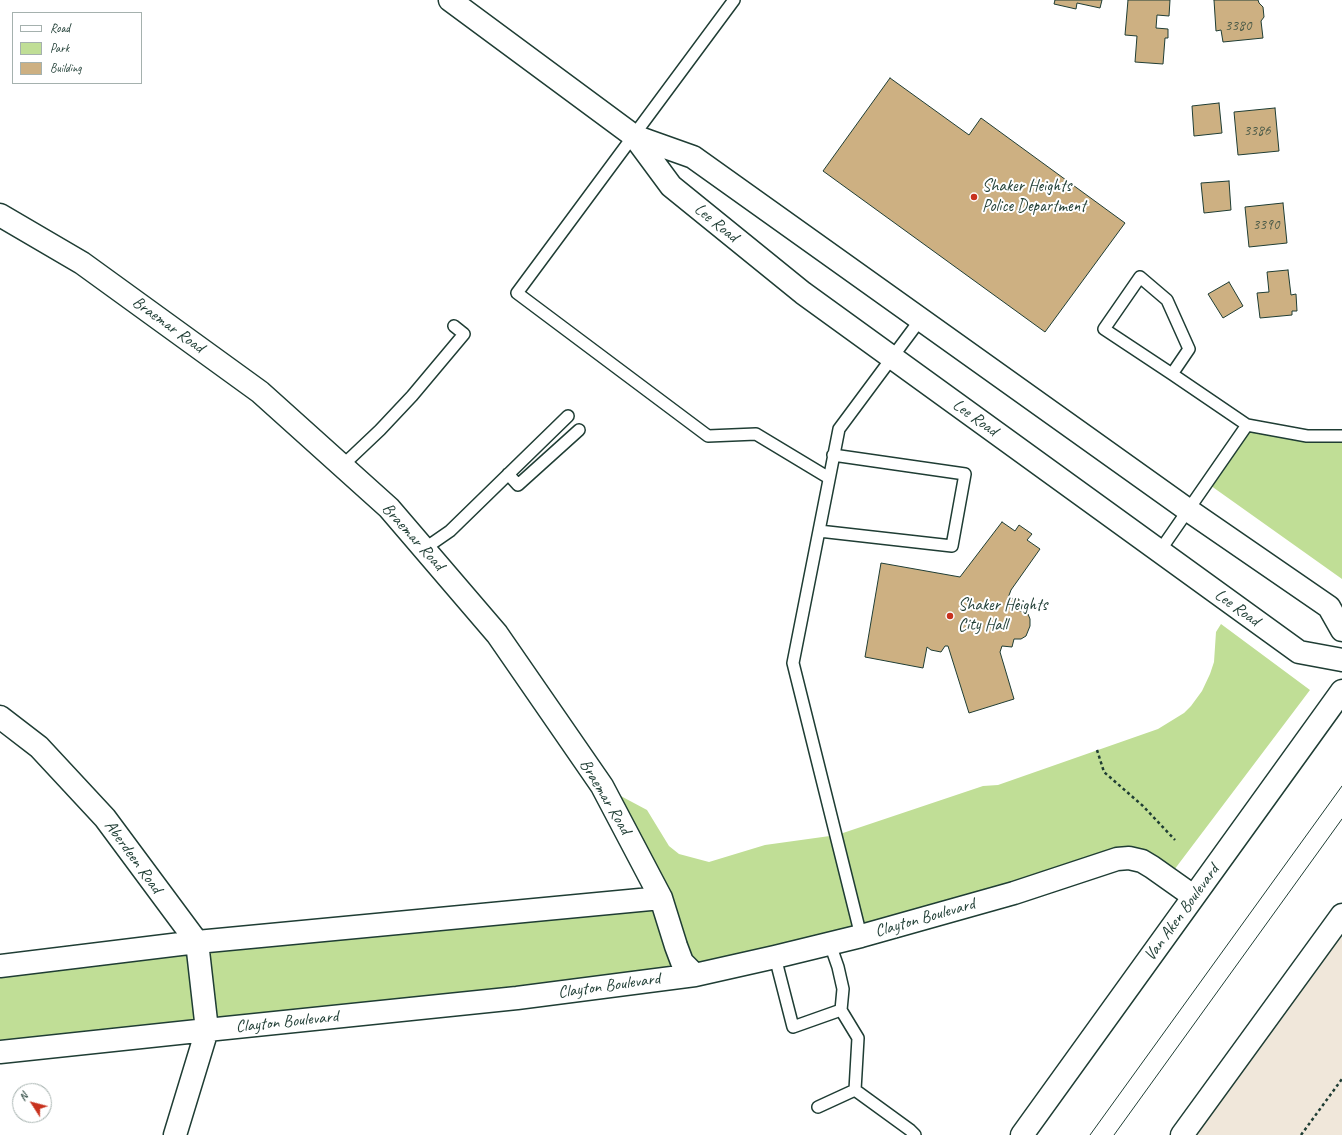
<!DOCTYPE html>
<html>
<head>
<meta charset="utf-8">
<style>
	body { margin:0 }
	#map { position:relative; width:1342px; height:1135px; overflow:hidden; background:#fff; font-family:Caveat,sans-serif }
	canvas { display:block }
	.legend { position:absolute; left:12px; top:12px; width:130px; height:72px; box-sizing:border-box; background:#fff; border:1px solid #a5b1ae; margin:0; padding:5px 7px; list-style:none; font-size:12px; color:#1f3d34 }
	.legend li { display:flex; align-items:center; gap:8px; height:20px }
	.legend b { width:20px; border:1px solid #a5b1ae }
	.north { position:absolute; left:12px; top:1083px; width:40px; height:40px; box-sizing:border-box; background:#fff; border:1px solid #a5b1ae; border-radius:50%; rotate:306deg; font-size:11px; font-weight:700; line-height:16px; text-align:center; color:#1f3d34 }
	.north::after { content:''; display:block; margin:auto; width:14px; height:18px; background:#c8321e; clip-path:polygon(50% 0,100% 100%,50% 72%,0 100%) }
</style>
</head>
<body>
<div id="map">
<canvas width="1342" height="1135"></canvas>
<ul class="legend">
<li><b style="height:5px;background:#fff"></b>Road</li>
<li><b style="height:11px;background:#c0de96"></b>Park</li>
<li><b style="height:11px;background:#cdb082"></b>Building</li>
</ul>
<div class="north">N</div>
</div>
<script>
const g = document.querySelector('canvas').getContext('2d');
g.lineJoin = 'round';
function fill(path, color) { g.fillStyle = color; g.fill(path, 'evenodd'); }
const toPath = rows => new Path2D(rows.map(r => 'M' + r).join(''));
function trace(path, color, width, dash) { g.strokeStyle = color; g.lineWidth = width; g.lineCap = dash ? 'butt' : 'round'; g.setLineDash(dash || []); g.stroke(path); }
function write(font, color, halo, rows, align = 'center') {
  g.font = font + ' Caveat,sans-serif'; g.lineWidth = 4; g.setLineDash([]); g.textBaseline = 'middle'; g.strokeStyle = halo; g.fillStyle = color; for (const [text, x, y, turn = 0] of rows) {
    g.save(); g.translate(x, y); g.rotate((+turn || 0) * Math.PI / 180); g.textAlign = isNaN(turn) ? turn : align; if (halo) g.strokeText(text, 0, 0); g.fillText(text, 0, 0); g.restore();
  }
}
const built = toPath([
	[1342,915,1342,1135,1182,1135]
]);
const green = toPath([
	[1247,425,1342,436,1342,579,1207,483],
	[1221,624,1310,690,1168,878,1142,861,775,957,0,1052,0,966,661,898,602,786,647,810,669,846,679,854,709,862,765,845,837,835,983,786,998,785,1158,729,1184,713,1191,706,1202,691,1210,674,1214,662,1216,632]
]);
const building = toPath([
	[1055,0,1102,0,1100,8,1077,3,1076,9,1054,4,1055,0],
	[1128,0,1170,0,1169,16,1157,15,1156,28,1168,29,1168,38,1165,38,1163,64,1135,62,1137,36,1125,35,1128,0],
	[1214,0,1258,0,1259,3,1263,7,1264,17,1261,21,1263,38,1223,42,1221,30,1216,31,1214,0],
	[890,78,969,135,981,118,1125,223,1045,332,823,171,890,78],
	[1219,103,1222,133,1194,136,1192,106,1219,103],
	[1275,108,1279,151,1238,155,1234,112,1275,108],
	[1229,181,1231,210,1204,213,1201,183,1229,181],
	[1283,203,1287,243,1249,247,1245,207,1283,203],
	[1288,270,1291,295,1296,294,1297,311,1292,311,1292,315,1260,318,1257,293,1269,292,1267,272,1288,270],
	[1229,282,1243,306,1223,318,1208,294,1229,282],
	[1002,522,1015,531,1019,525,1032,534,1027,540,1040,549,1011,590,1008,598,1019,599,1018,610,1028,614,1030,619,1030,626,1026,636,1021,639,1014,639,1012,647,1002,646,1000,652,1014,699,969,713,948,646,945,646,941,652,931,650,927,647,923,668,865,657,881,563,960,577,1002,522]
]);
const path = toPath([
	[1097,750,1104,772,1143,806,1175,840],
	[1301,1135,1342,1079]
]);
const lane = toPath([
	[734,0,517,293,708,436,756,434,829,478],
	[1247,425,1307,436,1342,436],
	[342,466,380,430,412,396,464,334,454,326],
	[508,474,518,485,579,430],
	[819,531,952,546,965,474,833,455],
	[424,549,450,531,568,416],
	[1159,552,1247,425,1172,374,1104,329,1140,277,1167,300,1189,349,1172,374],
	[861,936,793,663,839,429,920,320],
	[830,944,838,967,843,989,841,1010],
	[775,957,793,1027,841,1010,858,1038,855,1090],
	[818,1107,855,1090,910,1130,915,1135]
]);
const street = toPath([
	[0,215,82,263,260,392,389,508,497,634,602,786,661,898,676,946,682,962,695,975],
	[0,717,39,747,105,818,197,942,207,1030,175,1135],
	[0,966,197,942,661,898],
	[0,1052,207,1030,517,998,695,975,775,957,861,936,1014,893,1117,859,1129,858,1142,861,1152,867,1193,896]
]);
const secondary = toPath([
	[450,0,634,136,693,157,1188,510,1329,607,1342,630],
	[634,136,671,186,803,293,1299,652,1342,660],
	[1022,1135,1342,691],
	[1182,1135,1342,915]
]);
const tram = toPath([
	[1090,1135,1342,786],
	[1114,1135,1342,819]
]);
const markers = [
	[974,197,4,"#c8321e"],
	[950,616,4,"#c8321e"]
];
const numberNames = [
	["3380",1238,26],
	["3386",1257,131],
	["3390",1266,225]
];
const poiNames = [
	["Shaker Heights",982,187],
	["Police Department",982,207],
	["Shaker Heights",958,606],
	["City Hall",958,626]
];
const streetNames = [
	["Lee Road",716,223,39],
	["Braemar Road",168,325,36],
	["Lee Road",975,418,36],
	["Braemar Road",413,537,48],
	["Lee Road",1237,608,36],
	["Braemar Road",605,797,59],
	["Aberdeen Road",133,857,54],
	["Van Aken Boulevard",1182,913,-54],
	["Clayton Boulevard",925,918,-16],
	["Clayton Boulevard",609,986,-8],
	["Clayton Boulevard",287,1022,-6]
];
fill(built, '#f0e7da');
fill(green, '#c0de96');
fill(building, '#cdb082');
trace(building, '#1f3d34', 1);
trace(lane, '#1f3d34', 14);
trace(street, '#1f3d34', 25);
trace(secondary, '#1f3d34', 25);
trace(path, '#1f3d34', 2.5, [3, 3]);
trace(lane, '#fff', 11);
trace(street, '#fff', 22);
trace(secondary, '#fff', 22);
trace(tram, '#1f3d34', 1);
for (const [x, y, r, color] of markers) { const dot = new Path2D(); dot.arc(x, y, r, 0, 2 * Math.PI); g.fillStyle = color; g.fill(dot); trace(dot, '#fff', 1.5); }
write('15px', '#4a5a48', null, numberNames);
write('17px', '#1f3d34', '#fff', poiNames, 'left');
write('17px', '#1f3d34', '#fff', streetNames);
</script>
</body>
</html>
